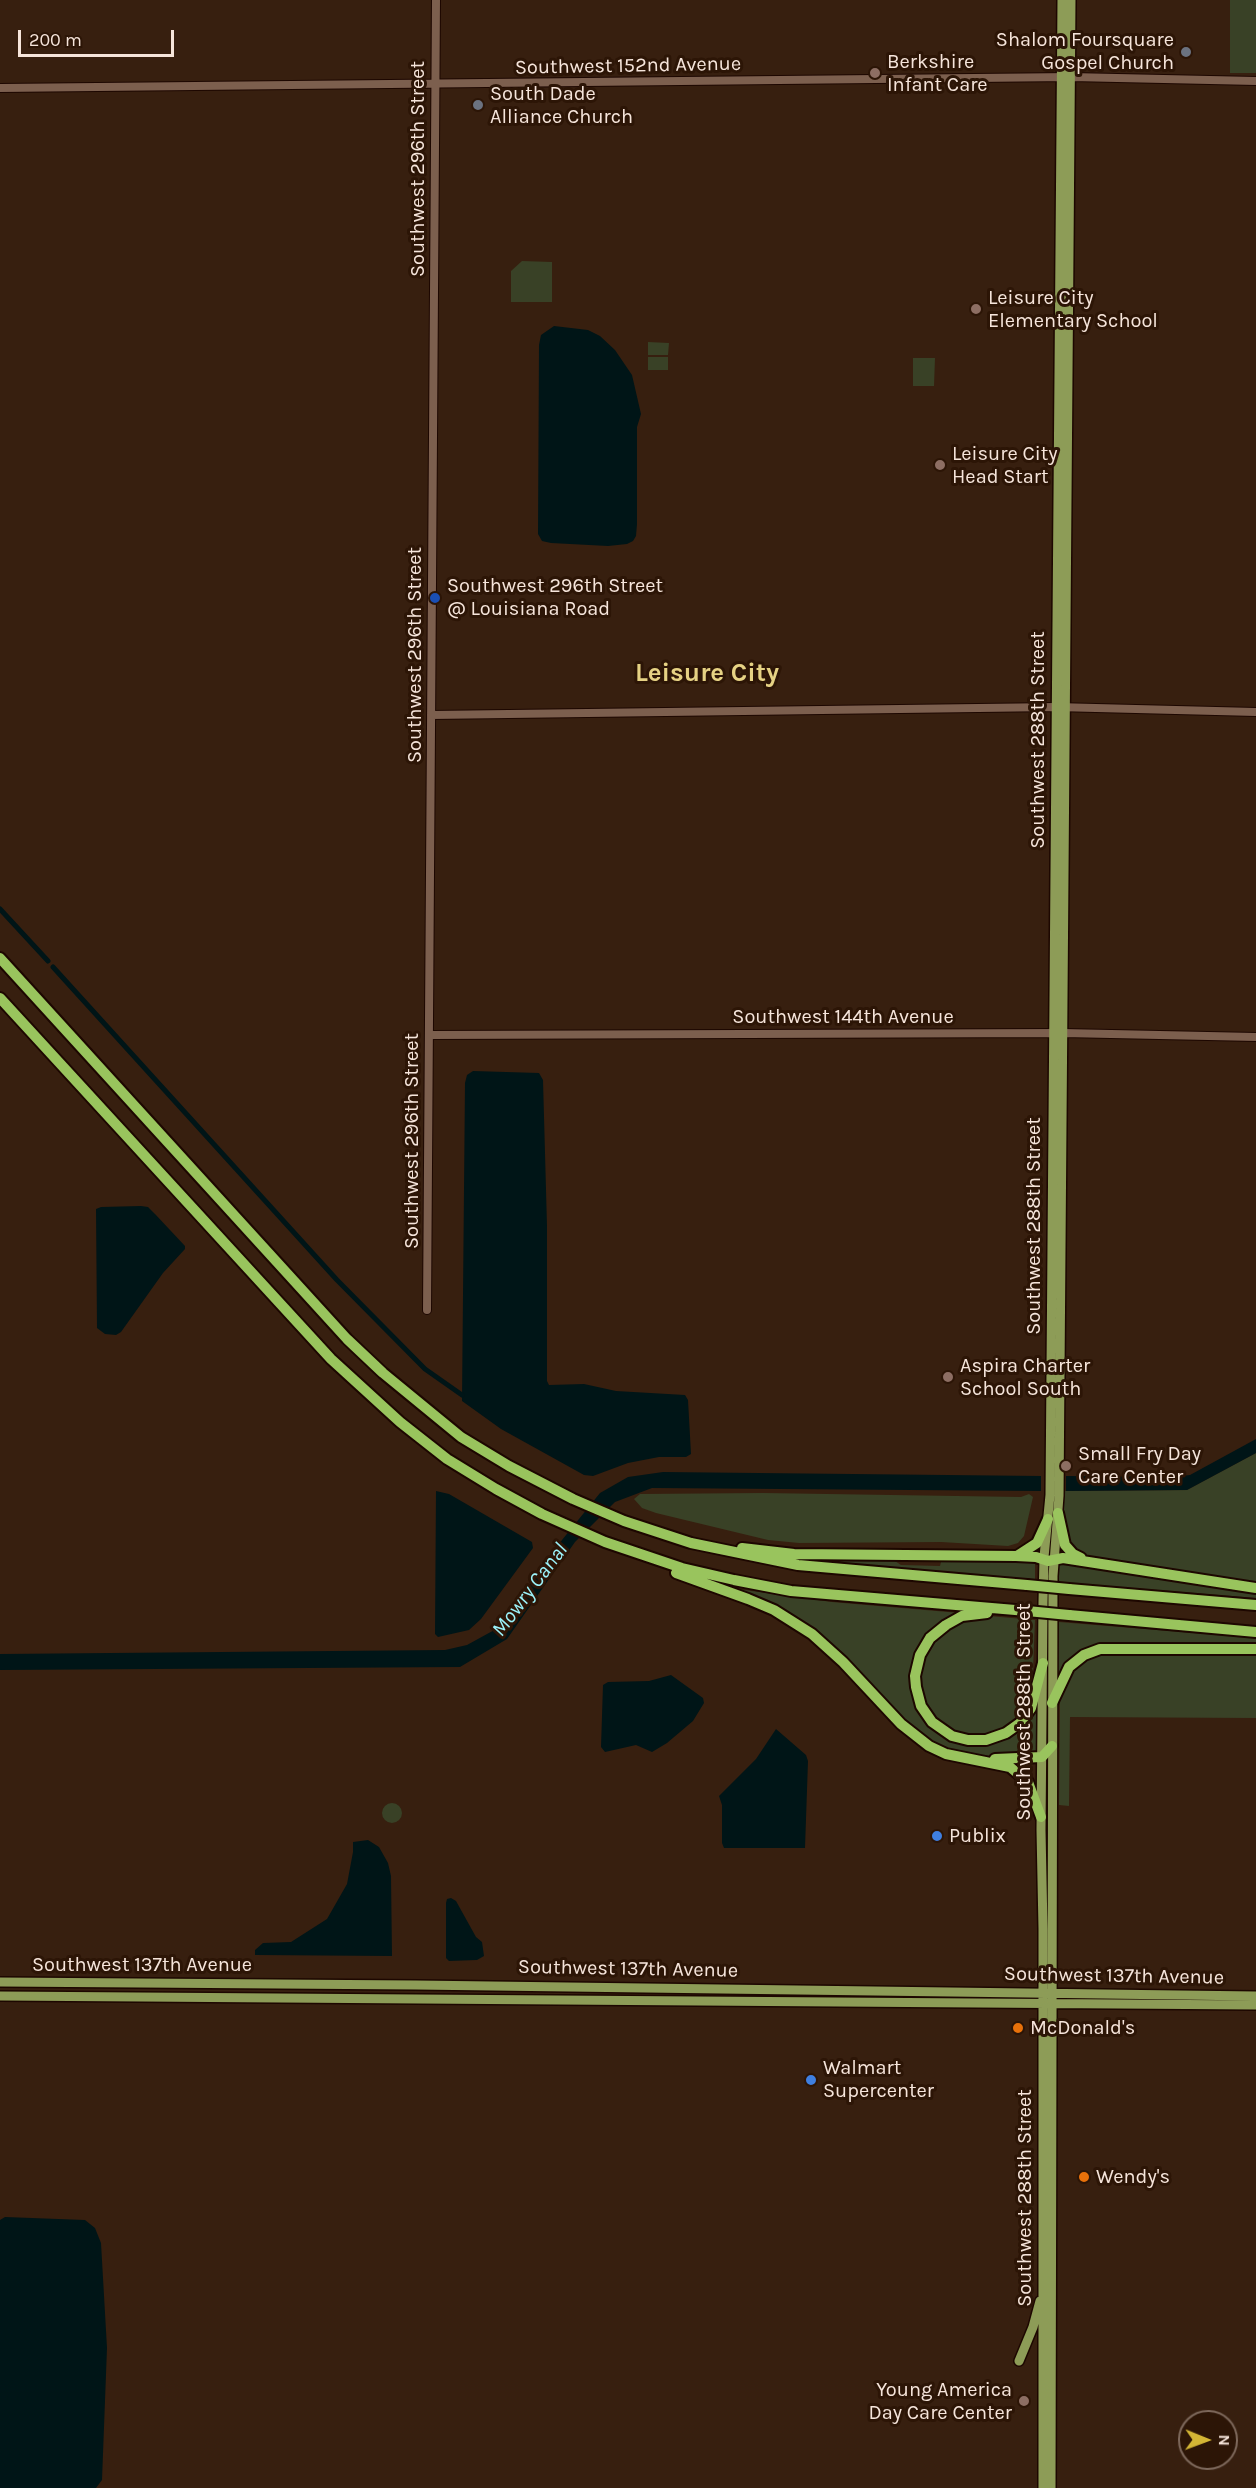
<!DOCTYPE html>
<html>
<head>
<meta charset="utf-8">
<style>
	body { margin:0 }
	#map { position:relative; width:1256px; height:2488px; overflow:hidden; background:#371f0f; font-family:Karla,sans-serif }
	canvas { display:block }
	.north { position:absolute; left:1178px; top:2410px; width:60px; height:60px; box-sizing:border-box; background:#2c1506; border:2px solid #7d685b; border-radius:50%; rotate:91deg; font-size:16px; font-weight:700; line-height:24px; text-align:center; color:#f6e5db }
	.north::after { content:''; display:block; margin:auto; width:21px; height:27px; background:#d4b635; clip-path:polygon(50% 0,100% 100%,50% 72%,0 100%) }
	.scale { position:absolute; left:18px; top:30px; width:156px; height:27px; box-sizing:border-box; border:3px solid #f6e5db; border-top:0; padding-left:8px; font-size:18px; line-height:21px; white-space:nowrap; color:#f6e5db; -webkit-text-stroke:4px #2c1506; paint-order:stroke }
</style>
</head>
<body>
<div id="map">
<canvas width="1256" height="2488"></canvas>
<div class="north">N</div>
<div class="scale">200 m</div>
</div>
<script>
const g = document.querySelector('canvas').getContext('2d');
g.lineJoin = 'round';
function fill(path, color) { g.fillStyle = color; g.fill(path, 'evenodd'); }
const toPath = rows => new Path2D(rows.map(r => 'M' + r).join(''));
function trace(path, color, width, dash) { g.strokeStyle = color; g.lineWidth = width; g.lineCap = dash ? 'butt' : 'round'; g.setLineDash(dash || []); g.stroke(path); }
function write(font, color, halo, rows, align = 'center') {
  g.font = font + ' Karla,sans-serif'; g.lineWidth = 6; g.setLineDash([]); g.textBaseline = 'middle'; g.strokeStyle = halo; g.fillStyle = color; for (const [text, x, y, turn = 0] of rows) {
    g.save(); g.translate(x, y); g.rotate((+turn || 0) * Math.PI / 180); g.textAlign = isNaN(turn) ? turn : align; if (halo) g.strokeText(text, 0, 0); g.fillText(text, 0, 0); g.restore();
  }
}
const green = toPath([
	[1230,0,1256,0,1256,73,1230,73],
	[522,261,552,262,552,302,511,302,511,271],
	[648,342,669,343,668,355,648,355],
	[648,357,668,357,668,370,648,370],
	[913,358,935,358,934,386,913,386],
	[1256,1453,1256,1586,1090,1557,1074,1551,1064,1530,1062,1491,1187,1490],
	[763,1493,1021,1497,1029,1494,1033,1497,1024,1536,1018,1543,1008,1546,941,1542,799,1543,768,1540,656,1513,642,1508,634,1499,640,1494],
	[769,1556,892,1559,901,1565,940,1566,941,1562,945,1559,1035,1559,1035,1581,813,1562],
	[1059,1560,1256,1591,1256,1598,1058,1582],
	[730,1588,832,1602,960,1613,930,1632,911,1689,916,1705,950,1738,997,1739,1038,1700,1038,1755,980,1756,951,1750,937,1745,902,1718,845,1658],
	[989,1616,1035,1620,1032,1698,1026,1711,1000,1733,968,1737,942,1726,926,1706,919,1678,921,1665,929,1647,938,1636,961,1622],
	[1059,1622,1256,1638,1256,1647,1107,1644,1057,1679],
	[1256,1651,1256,1718,1070,1717,1069,1806,1059,1805,1060,1697,1069,1672,1094,1653],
	'382 1813a10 10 0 1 1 20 0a10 10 0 1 1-20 0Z'
]);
const water = toPath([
	[554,326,588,330,600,336,615,350,632,375,641,414,637,427,637,524,636,536,633,541,627,544,608,546,551,543,542,541,538,534,539,345,541,335],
	[473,1071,539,1073,543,1080,547,1226,547,1381,549,1385,584,1384,616,1391,685,1395,688,1400,691,1454,686,1457,659,1457,628,1463,593,1476,584,1475,501,1429,462,1401,465,1083,467,1075],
	[141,1206,148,1207,155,1214,185,1246,185,1249,163,1273,121,1332,116,1335,105,1334,97,1328,96,1209,101,1207],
	[1256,1439,1256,1453,1187,1490,1066,1491,1066,1476,1174,1477,1190,1475],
	[663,1472,1041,1476,1041,1491,652,1488,615,1502,575,1542,507,1639,460,1667,0,1670,0,1654,445,1650,467,1645,498,1628,562,1540,600,1493,628,1477],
	[436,1491,449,1494,532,1542,533,1548,481,1619,469,1630,438,1637,435,1634],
	[671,1675,703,1698,704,1703,693,1721,667,1743,652,1752,636,1745,605,1752,601,1747,603,1685,608,1682,649,1681],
	[776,1729,806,1755,808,1761,805,1848,724,1848,722,1843,722,1805,719,1796,756,1759],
	[368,1840,379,1847,388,1863,391,1876,392,1956,255,1955,255,1950,263,1943,291,1942,327,1919,347,1884,353,1852,353,1842],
	[451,1898,456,1901,476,1937,482,1942,484,1956,477,1960,449,1961,446,1958,446,1903,447,1899],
	[5,2217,85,2220,95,2228,101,2243,107,2348,102,2480,96,2488,0,2488,0,2220]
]);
const canal = toPath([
	[0,909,48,961],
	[53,967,337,1280,425,1369,462,1395]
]);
const minor = toPath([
	[0,88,1071,77,1256,81],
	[431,715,1056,707,1256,712],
	[429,1035,1063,1033,1256,1037],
	[427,1310,436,0]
]);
const major = toPath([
	[0,1982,416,1985,1256,1996],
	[0,1996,1256,2005],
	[1019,2361,1033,2327,1040,2301],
	[1043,2488,1043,1929,1041,1830,1043,1602,1044,1557,1050,1495,1062,0],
	[1051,2488,1053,1576,1059,1496,1071,0]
]);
const highway = toPath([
	[0,958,347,1339,383,1373,461,1437,509,1466,573,1499,624,1521,691,1543,798,1565,1027,1585],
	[0,998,331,1359,400,1422,447,1459,496,1489,542,1514,605,1542,682,1568,734,1580,791,1591,1027,1611],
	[1058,1513,1065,1545,1073,1554,1081,1558],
	[742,1548,794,1554,1016,1556,1036,1557,1048,1561,1063,1558,1256,1588],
	[1017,1556,1037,1543,1048,1519],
	[676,1573,748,1599,774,1610,812,1634,843,1662,901,1724,929,1746,946,1754,1010,1767,1028,1782,1041,1817],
	[1069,1589,1256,1605],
	[987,1613,962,1616,946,1625,930,1638,920,1655,915,1676,916,1687,921,1706,932,1722,952,1736,968,1740,986,1740,1006,1733,1020,1723,1031,1708,1043,1663],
	[1069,1615,1256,1632],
	[1052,1703,1069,1667,1084,1655,1100,1649,1256,1649],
	[995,1759,1042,1757,1052,1746]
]);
const highwayBridge = toPath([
	[1027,1585,1069,1589],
	[1027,1611,1069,1615]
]);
const markers = [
	[1186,52,6,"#6b7280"],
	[875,73,6,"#8d6e63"],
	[478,105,6,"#6b7280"],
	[976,309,6,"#8d6e63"],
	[940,465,6,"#8d6e63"],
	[435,598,6,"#1a4fb4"],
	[948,1377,6,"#8d6e63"],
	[1066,1466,6,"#8d6e63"],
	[937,1836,6,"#3f7fe0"],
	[1018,2028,6,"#e8710a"],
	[811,2080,6,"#3f7fe0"],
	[1084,2177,6,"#e8710a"],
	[1024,2401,6,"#8d6e63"]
];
const poiNames = [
	["Shalom Foursquare",1174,40,"right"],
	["Gospel Church",1174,63,"right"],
	["Berkshire",887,62],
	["Infant Care",887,85],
	["South Dade",490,94],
	["Alliance Church",490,117],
	["Leisure City",988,298],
	["Elementary School",988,321],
	["Leisure City",952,454],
	["Head Start",952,477],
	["Southwest 296th Street",447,586],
	["@ Louisiana Road",447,609],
	["Aspira Charter",960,1366],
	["School South",960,1389],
	["Small Fry Day",1078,1454],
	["Care Center",1078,1477],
	["Publix",949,1836],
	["McDonald's",1030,2028],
	["Walmart",823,2068],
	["Supercenter",823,2091],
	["Wendy's",1096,2177],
	["Young America",1012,2390,"right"],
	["Day Care Center",1012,2413,"right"]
];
const streetNames = [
	["Southwest 152nd Avenue",628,66,-1],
	["Southwest 296th Street",418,169,-90],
	["Southwest 296th Street",415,655,-90],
	["Southwest 288th Street",1038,740,-90],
	["Southwest 144th Avenue",843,1017],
	["Southwest 296th Street",412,1141,-90],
	["Southwest 288th Street",1034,1226,-90],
	["Southwest 288th Street",1024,1712,-90],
	["Southwest 137th Avenue",142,1965],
	["Southwest 137th Avenue",628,1969,1],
	["Southwest 137th Avenue",1114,1976,1],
	["Southwest 288th Street",1025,2198,-90]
];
const waterNames = [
	["Mowry Canal",530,1590,-53]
];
const districtNames = [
	["Leisure City",707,674]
];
fill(green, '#394126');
fill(water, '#001517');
trace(canal, '#001517', 5);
trace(minor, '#1d0700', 10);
trace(major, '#1d0700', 12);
trace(highway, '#1d0700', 14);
trace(minor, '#7c5f4e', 8);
trace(major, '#8d9c57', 9);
trace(highway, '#99c45d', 10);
trace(highwayBridge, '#1d0700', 14, []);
trace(highwayBridge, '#99c45d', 10);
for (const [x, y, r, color] of markers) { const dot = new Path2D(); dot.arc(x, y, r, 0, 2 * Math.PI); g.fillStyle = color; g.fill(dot); trace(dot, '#2c1506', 2); }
write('20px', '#f6e5db', '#2c1506', poiNames, 'left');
write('20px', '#f6e5db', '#2c1506', streetNames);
write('italic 21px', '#9cf3fa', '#2c1506', waterNames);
write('bold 26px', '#e6d284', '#2c1506', districtNames);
</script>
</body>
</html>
